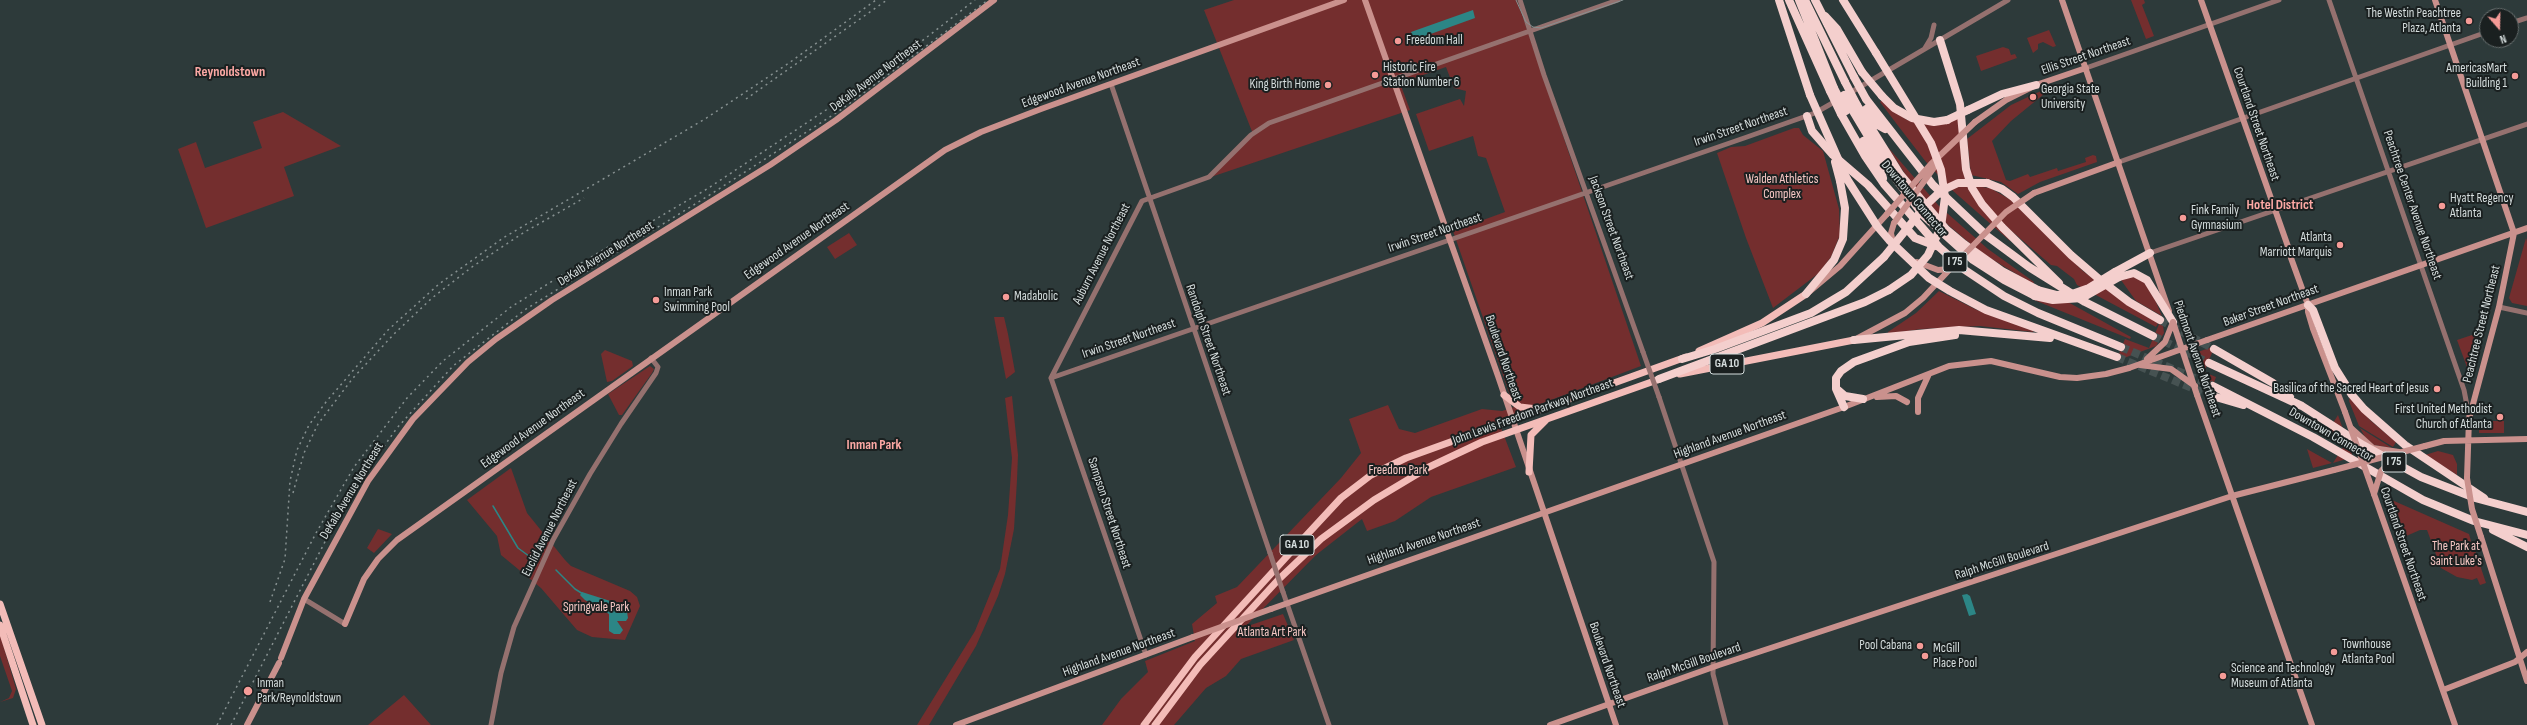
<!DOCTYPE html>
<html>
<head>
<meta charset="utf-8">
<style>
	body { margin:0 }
	#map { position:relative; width:2527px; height:725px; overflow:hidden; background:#2d3a3a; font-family:"Sofia Sans Condensed",sans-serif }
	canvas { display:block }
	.north { position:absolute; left:2479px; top:8px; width:40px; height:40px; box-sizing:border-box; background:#1a2020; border:1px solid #656c6c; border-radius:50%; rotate:160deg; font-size:11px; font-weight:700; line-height:16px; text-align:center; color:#d5dddd }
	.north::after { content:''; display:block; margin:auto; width:14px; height:18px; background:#f59b97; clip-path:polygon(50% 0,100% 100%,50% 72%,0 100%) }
</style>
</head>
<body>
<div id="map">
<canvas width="2527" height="725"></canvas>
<div class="north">N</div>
</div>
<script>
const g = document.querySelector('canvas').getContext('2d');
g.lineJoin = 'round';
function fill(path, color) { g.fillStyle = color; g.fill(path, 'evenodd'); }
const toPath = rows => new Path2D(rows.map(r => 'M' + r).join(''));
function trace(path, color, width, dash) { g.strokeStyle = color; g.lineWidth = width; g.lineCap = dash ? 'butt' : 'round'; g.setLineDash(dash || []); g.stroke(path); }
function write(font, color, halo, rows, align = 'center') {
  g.font = font + ' "Sofia Sans Condensed",sans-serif'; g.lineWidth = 4; g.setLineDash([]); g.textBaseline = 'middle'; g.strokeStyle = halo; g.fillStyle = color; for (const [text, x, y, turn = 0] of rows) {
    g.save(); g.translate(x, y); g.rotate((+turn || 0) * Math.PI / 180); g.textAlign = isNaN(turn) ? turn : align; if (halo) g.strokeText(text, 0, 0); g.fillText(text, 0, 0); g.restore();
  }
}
const green = toPath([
	[1234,0,1517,0,1641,366,1498,420,1516,467,1431,497,1395,521,1367,531,1362,519,1316,555,1245,627,1283,614,1294,640,1241,659,1226,676,1206,688,1174,725,1102,725,1121,699,1148,672,1145,661,1195,641,1192,624,1217,603,1215,596,1237,587,1341,478,1361,453,1349,419,1388,405,1399,429,1415,433,1482,409,1502,411,1514,407,1453,231,1505,212,1486,158,1478,156,1473,136,1429,151,1416,114,1460,99,1464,106,1466,91,1454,88,1446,67,1400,83,1410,110,1211,177,1253,134,1204,10],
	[2131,0,2144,0,2145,3,2142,5,2154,36,2146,39],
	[2049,30,2056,46,2053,47,2043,42,2038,44,2038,49,2033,53,2027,38],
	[2003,47,2009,49,2011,55,2015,54,2017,58,1981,71,1976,56],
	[2043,90,2044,94,2011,121,1992,141,2006,180,2010,181,2028,174,2030,177,2057,168,2058,171,2086,162,2085,158,2093,155,2096,156,2097,162,2040,182,2018,194,2001,182,1971,175,1967,139,2011,105],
	[1882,100,1907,120,1960,118,1964,173,2011,239,2010,241,1952,190,1926,162,1899,127,1880,102],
	[283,112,341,146,284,167,294,196,206,228,178,149,196,142,205,168,262,148,253,122],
	[1794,128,1799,128,1803,135,1823,151,1839,209,1840,235,1831,257,1819,273,1773,308,1746,238,1717,153,1731,147,1745,146],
	[1887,146,1939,206,1988,249,2034,282,2033,284,1980,252,1947,224,1909,180],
	[1974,186,1990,188,2011,200,2083,271,2125,303,2158,323,2156,327,2077,285,2074,279,2057,266,2051,265,2008,228,1988,207],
	[849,233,857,245,835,259,827,247],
	[2526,238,2527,241,2527,306,2512,303,2509,298],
	[2128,276,2141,278,2153,295,2162,316,2136,301,2121,280],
	[2039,286,2131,337,2130,339,2034,300],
	[1939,291,1977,310,2033,330,2033,332,1980,326,1921,329,1888,334,1888,332,1916,313],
	[994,317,1004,317,1008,334,1015,372,1006,379],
	[2162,317,2164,333,2156,346,2116,361,2125,339,2149,348],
	[2478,333,2481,341,2471,378,2457,340],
	[2215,346,2204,372,2216,377,2208,399,2192,354],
	[605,350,632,361,633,366,612,381,607,382,601,354],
	[650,366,654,369,652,373,622,415,619,415,608,394],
	[1012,396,1018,455,1017,480,1014,529,1005,574,998,596,976,646,929,725,917,725,975,631,1000,569,1008,515,1012,458,1005,398],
	[2350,396,2370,420,2396,442,2393,447,2359,426,2349,401],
	[2338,415,2353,457,2333,463,2345,444,2327,433],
	[2478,421,2504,421,2504,433,2479,433,2479,430,2476,430],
	[2360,428,2392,448,2374,445,2365,437],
	[2307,449,2332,463,2313,468],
	[2438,451,2453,455,2457,464,2457,475,2425,455],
	[511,468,527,513,565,560,571,566,630,591,637,597,640,606,625,640,592,637,577,630,541,588,501,555,497,536,467,500],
	[2385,497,2469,534,2471,541,2469,543,2474,547,2486,583,2480,585,2477,578,2472,580,2457,577,2441,568,2427,530,2420,530,2404,537,2402,532,2396,530],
	[378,529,392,534,374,553,367,548],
	[0,634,16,689,13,698,0,702,9,698,12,691,0,656],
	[404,695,431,725,368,725,375,719]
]);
const water = toPath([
	[1473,10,1475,18,1414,40,1411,32],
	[582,592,626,606,628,618,626,621,617,621,623,630,620,634,614,634,609,631,609,614,585,600,580,595],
	[1967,594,1970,596,1976,614,1969,616,1962,595]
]);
const stream = toPath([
	[493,506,518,548,537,562],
	[556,570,575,589,583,594]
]);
const motorwayTunnel = toPath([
	[2160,320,2214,349],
	[2153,336,2209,363],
	[2121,347,2213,386],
	[2117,357,2209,395]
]);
const tertiary = toPath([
	[1520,0,1544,75,1643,352],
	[2329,0,2464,390,2469,416],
	[2511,23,2527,18],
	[1925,48,1931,38,1934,25],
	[2086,68,2279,0],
	[1111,84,1270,553],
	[1848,94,2008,0],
	[2119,162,2487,32],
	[2150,253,2527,124],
	[2499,307,2527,313],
	[1051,378,1747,137,1815,113,1836,101],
	[1051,378,1142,201,1209,177,1251,135,1269,123,1618,0],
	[1051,378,1146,655],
	[1659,397,1714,562,1713,674,1726,725],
	[1283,592,1329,725],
	[304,599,345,624],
	[491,725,501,673,514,627,553,540,590,474,621,424,656,373,658,367,651,358]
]);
const secondary = toPath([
	[1365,0,1498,376,1616,725],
	[2062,0,2169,311],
	[2201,0,2291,255],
	[2435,0,2514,233,2499,307,2469,419,2467,478],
	[1975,122,2006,100,2036,85,2086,68],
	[2034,193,2119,162],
	[1893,243,1891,233,1894,223],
	[2291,258,2308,305,2308,312,2313,329,2345,412],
	[1917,262,1938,270,1950,269],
	[1809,292,1840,266,1887,214],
	[1858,338,1905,313,1923,298,1950,269],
	[2207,340,2527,228],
	[2140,365,2171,369,2195,386],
	[2197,395,2312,725],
	[1877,397,1896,396,1907,402],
	[1918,412,1918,398,1929,374],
	[2351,428,2373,448,2399,452],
	[2425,446,2444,441,2527,439],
	[2374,494,2455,725],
	[2481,537,2527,681],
	[1271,609,1844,407,1949,366,1991,361,2060,377,2077,378,2106,374,2129,368],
	[345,624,364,579,378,559,397,540,945,150,981,132,1041,109,1344,0],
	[281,658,304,599,368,481,413,419,468,362,496,339,552,300,770,165,836,120,994,0],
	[2443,690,2515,662,2527,652],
	[247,725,279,663],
	[956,725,1193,637],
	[1550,725,1719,665,2232,496,2334,470]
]);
const trunk = toPath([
	[1699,351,1762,323,1806,294],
	[1680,374,1854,340],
	[1504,395,1520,407,1537,409],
	[1529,472,1531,435,1546,420],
	[0,604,42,725],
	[0,625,33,725],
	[1144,725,1195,657,1290,553,1341,498,1371,475,1406,458,1686,357],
	[1155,725,1200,665,1278,580,1321,539,1374,500,1429,467,1482,442,1660,379]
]);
const motorway = toPath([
	[1779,0,1810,95],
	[1789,0,1830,91],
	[1799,0,1834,88],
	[1805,0,1845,82],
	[1815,0,1854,77],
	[1843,0,1876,53],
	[1825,16,1837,29,1862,72],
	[1940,40,1960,104,1966,169,1972,188,1982,204,2002,227,2059,283],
	[1882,96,1894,108,1912,118,1934,122,1947,120],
	[1866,99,1933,185,1987,236,2029,267,2085,302,2153,336],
	[1857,105,1900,174,1946,229,1964,244,2002,271,2038,290],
	[1851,108,1884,163,1923,215,1973,260,2004,280,2035,296],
	[1866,109,1876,124,1885,129],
	[1968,110,2002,94,2036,85],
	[1841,114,1865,156,1884,184,1939,247,1965,270,2004,296,2038,313,2121,347],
	[1807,116,1812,131,1833,155,1868,185,1915,238,1936,246],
	[1863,141,1880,167,1883,178],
	[1847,179,1877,226,1889,240,1929,278,1950,291,1986,310,2117,357],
	[1987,183,2002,189,2013,197,2071,255,2099,279,2129,302,2160,320],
	[2115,272,2150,253],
	[2119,277,2134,273,2147,280,2173,322],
	[1806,294,1834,260,1843,239,1845,208,1840,181],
	[2308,305,2313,310,2335,368,2352,395,2364,409,2405,445,2484,498],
	[1854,340,1959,330,2050,338],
	[2214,349,2273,383,2290,397],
	[1682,359,1715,349,1811,313,1846,292,1884,257],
	[2209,363,2302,406,2363,445,2421,477,2475,498,2527,512],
	[1659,379,1865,302,1889,290],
	[2213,386,2313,437,2423,500,2474,521,2527,535],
	[1838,390,1845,396,1863,399],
	[2209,395,2243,405],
	[1844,407,1836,389,1836,378,1841,371,1854,362,1909,342,1955,335],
	[2493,530,2527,547]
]);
const tram = toPath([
	[1516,0,1526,22,1533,27,1541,28,1623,0]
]);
const rail = toPath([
	[746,99,887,0],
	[293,493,304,453,318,424,353,378,394,334,432,298,472,267,523,233,584,198],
	[270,602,285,559,290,481,297,450,309,425,326,402,388,330,439,284,503,238,705,119,789,63,876,0],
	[217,725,316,533,354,467,407,398,443,361,511,307,586,260,707,189,826,110,896,61,975,0],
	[231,725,331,530,360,480,397,428,453,366,526,309,708,196,842,109,988,0]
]);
const tertiaryBridge = toPath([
	[1643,352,1659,397],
	[1270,553,1283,592]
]);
const secondaryBridge = toPath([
	[1887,214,1931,164,1975,122],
	[1894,223,1938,162],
	[1950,269,2006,212,2034,193],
	[2173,322,2197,395],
	[2147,359,2165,342,2173,322],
	[2129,368,2207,340],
	[2345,412,2374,494],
	[2334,470,2425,446],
	[2467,478,2472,509,2481,537],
	[2374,494,2381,471,2398,454],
	[1193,637,1271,609]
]);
const motorwayBridge = toPath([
	[1876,53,1931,143,1941,170,1945,197,1941,227,1928,255,1911,275,1889,290],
	[1862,72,1882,96],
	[1854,77,1866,99],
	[1845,82,1857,105],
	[1834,88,1846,111],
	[1830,91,1841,114],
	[1810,95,1847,179],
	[1844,95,1851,108],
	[1947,120,1968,110],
	[1835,162,1840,181],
	[1884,257,1926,205,1941,191,1958,183,1987,183],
	[2038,290,2057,295,2072,294,2089,288,2115,272],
	[2035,296,2053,300,2082,298,2119,277]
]);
const markers = [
	[2469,21,4,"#f59b97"],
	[1398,41,4,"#f59b97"],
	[1375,75,4,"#f59b97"],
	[2515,76,4,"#f59b97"],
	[1328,85,4,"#f59b97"],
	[2033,97,4,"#f59b97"],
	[2442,206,4,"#f59b97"],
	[2183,218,4,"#f59b97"],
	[2340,245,4,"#f59b97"],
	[1006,297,4,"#f59b97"],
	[656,300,4,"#f59b97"],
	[2437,389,4,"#f59b97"],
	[2500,417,4,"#f59b97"],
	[1920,646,4,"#f59b97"],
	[2334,652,4,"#f59b97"],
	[1925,656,4,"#f59b97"],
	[2223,676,4,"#f59b97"],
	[248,691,5,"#f59b97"]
];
const shields = [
	[1955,262,24],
	[1727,364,34],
	[2394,462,24],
	[1297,545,34]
];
const shieldNames = [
	["I 75",1955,262],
	["GA 10",1727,364],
	["I 75",2394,462],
	["GA 10",1297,545]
];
const poiNames = [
	["The Westin Peachtree",2461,14,"right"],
	["Plaza, Atlanta",2461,29,"right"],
	["Freedom Hall",1406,41],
	["Historic Fire",1383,68],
	["Station Number 6",1383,83],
	["AmericasMart",2507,69,"right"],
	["Building 1",2507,84,"right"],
	["King Birth Home",1320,85,"right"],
	["Georgia State",2041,90],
	["University",2041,105],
	["Hyatt Regency",2450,199],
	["Atlanta",2450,214],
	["Fink Family",2191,211],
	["Gymnasium",2191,226],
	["Atlanta",2332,238,"right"],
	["Marriott Marquis",2332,253,"right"],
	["Inman Park",664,293],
	["Swimming Pool",664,308],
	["Madabolic",1014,297],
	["Basilica of the Sacred Heart of Jesus",2429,389,"right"],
	["First United Methodist",2492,410,"right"],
	["Church of Atlanta",2492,425,"right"],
	["Townhouse",2342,645],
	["Atlanta Pool",2342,660],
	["Pool Cabana",1912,646,"right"],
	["McGill",1933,649],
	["Place Pool",1933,664],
	["Science and Technology",2231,669],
	["Museum of Atlanta",2231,684],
	["Inman",257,684],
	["Park/Reynoldstown",257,699]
];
const streetNames = [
	["Ellis Street Northeast",2086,56,-19],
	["DeKalb Avenue Northeast",876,76,-37],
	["Edgewood Avenue Northeast",1081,83,-20],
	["Courtland Street Northeast",2256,124,71],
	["Irwin Street Northeast",1741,127,-19],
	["Downtown Connector",1914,199,50],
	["Peachtree Center Avenue Northeast",2412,205,71],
	["Jackson Street Northeast",1611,228,70],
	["Irwin Street Northeast",1435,233,-19],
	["Edgewood Avenue Northeast",797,241,-35],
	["DeKalb Avenue Northeast",606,254,-32],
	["Auburn Avenue Northeast",1102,254,-63],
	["Baker Street Northeast",2271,306,-20],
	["Peachtree Street Northeast",2482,324,-76],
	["Irwin Street Northeast",1129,339,-19],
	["Randolph Street Northeast",1208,340,71],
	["Boulevard Northeast",1503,358,71],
	["Piedmont Avenue Northeast",2197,359,71],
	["John Lewis Freedom Parkway Northeast",1533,412,-20],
	["Edgewood Avenue Northeast",533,429,-36],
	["Highland Avenue Northeast",1730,435,-20],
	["Downtown Connector",2331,435,30],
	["DeKalb Avenue Northeast",352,491,-59],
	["Sampson Street Northeast",1109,513,72],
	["Euclid Avenue Northeast",550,528,-63],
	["Highland Avenue Northeast",1424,542,-19],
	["Courtland Street Northeast",2403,544,71],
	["Ralph McGill Boulevard",2002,561,-18],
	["Highland Avenue Northeast",1119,653,-20],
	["Ralph McGill Boulevard",1694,663,-19],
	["Boulevard Northeast",1607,665,71]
];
const parkNames = [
	["Walden Athletics",1782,180],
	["Complex",1782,195],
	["Freedom Park",1398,471],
	["The Park at",2456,547],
	["Saint Luke's",2456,562],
	["Springvale Park",596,608],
	["Atlanta Art Park",1272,633]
];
const neighbourhoodNames = [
	["Reynoldstown",230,72],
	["Hotel District",2280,205],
	["Inman Park",874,445]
];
fill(green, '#742e2e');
fill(water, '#2c8686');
trace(stream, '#2c8686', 1.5);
trace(motorwayTunnel, '#465252', 8, [8, 4]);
trace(tertiary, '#95716f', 5);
trace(secondary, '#ca918d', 6);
trace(trunk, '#f3bcb8', 7);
trace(motorway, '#f4cfcd', 8);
trace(tram, '#879191', 1);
trace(rail, '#879191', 1.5, [2, 4]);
trace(tertiaryBridge, '#95716f', 5);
trace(secondaryBridge, '#ca918d', 6);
trace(motorwayBridge, '#f4cfcd', 8);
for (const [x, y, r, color] of markers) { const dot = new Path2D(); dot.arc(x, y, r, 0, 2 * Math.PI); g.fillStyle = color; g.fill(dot); trace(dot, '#1a2020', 1.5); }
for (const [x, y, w] of shields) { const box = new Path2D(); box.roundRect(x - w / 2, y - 10, w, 20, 3); g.fillStyle = '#1a2020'; g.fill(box); trace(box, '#d5dddd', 1); }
write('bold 12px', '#d5dddd', null, shieldNames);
write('13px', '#d5dddd', '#1a2020', poiNames, 'left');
write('13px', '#d5dddd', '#1a2020', streetNames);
write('13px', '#f6c7c4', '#1a2020', parkNames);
write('bold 14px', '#fca8a4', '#1a2020', neighbourhoodNames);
</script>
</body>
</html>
